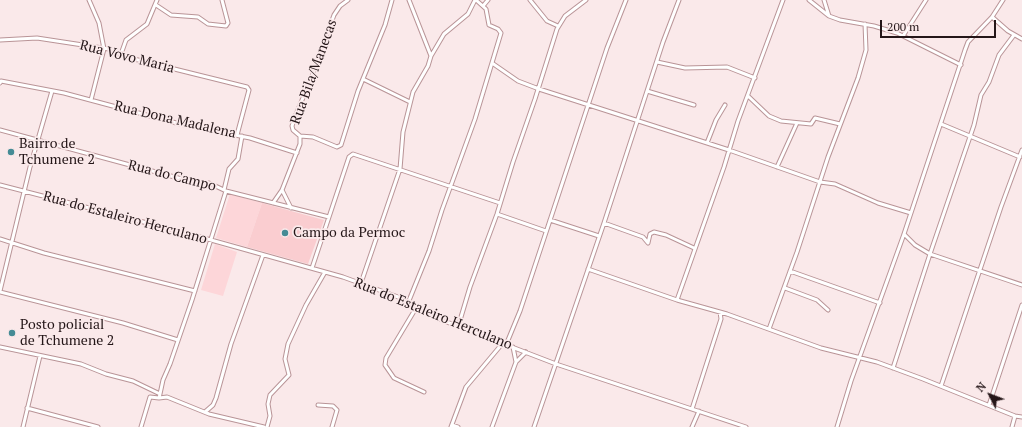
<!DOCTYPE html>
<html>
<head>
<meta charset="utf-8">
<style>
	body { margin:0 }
	#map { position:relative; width:1022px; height:427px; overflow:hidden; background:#fae9ea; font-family:"PT Serif",serif }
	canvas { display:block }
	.north { position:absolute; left:970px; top:375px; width:40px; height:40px; -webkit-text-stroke:3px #fae9ea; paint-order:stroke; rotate:312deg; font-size:11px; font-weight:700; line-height:16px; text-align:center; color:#241618 }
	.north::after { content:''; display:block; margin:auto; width:14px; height:18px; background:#241618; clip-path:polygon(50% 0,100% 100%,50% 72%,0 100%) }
	.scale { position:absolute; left:880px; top:20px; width:116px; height:18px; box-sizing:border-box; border:2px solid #241618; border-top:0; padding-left:5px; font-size:12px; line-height:14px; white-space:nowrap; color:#241618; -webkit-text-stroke:3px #fae9ea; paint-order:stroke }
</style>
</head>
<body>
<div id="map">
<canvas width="1022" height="427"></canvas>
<div class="north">N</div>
<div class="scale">200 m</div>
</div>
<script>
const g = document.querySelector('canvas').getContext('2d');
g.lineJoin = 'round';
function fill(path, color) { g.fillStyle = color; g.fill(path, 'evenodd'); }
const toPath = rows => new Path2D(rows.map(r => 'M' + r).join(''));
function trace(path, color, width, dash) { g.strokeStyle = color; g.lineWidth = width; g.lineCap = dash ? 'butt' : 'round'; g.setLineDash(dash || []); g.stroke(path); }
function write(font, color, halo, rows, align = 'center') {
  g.font = font + ' "PT Serif",serif'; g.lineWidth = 3.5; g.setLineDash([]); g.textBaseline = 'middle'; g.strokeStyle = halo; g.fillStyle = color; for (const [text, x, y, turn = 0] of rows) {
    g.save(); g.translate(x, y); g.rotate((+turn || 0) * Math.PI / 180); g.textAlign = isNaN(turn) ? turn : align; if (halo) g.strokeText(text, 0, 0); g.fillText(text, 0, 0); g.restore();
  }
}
const built = toPath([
	[230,194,262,203,247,247,216,238],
	[215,244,237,252,223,296,201,290]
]);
const green = toPath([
	[262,203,324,220,308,264,247,247]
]);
const street = toPath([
	[89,0,99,23,104,49,91,100],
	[530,0,547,21,558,26],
	[809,0,829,16,840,20,874,26,897,33,961,65],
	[824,0,829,16],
	[156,5,171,15,198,17,208,24,226,26,228,23,222,0],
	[483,6,488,0],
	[992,17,1008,31,1022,39],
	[1014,35,999,55,989,82,981,95,974,125,930,254,1022,285],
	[903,36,926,0],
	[0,40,37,38,109,49,130,58,247,87,249,90,237,135],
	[121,54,126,40,147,24,157,0],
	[431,56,444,34,468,14,475,0],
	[657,62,685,68,727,67,755,78],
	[492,63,518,81,539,89,729,150,820,182,835,184,878,203,911,213],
	[363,79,410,102],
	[0,83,1,81,64,93,180,124,250,138,297,153],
	[647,91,694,105],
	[748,96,769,116,781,121,811,124,815,118,840,124],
	[941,124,1020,157],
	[0,130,193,182,209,183,226,191,329,217],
	[300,136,313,137,337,147,341,145,358,91,385,25,392,0],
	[707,143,716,120,725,105],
	[777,167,797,123],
	[0,185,186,233,343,277,398,297,439,319,556,364,746,427],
	[224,190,229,169,238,159,242,136],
	[282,190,291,208],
	[273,203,282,190,300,144,300,136,293,130,292,126,295,117,312,76,334,15,340,6,348,0],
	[497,214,546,231],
	[550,220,599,236],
	[604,223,643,237,648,243,650,234,654,232,666,235,694,248],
	[0,239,44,253,195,291],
	[312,268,349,157,353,154,500,203],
	[588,269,677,300,727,314,821,348,877,362,923,379,1015,416,1022,417],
	[790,271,880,303],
	[361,283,400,169,403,132,413,92,428,66,431,56,409,0],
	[785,288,817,300,828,310],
	[0,291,30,167,52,91],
	[0,292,123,323,178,340],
	[677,300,724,167,738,121,783,0],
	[408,303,429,251,442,210,475,119,501,33,498,29,489,25,486,9,476,0],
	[416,308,386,358,385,365,394,378,424,392],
	[458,327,470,287,497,214,513,162,535,99,557,29,565,16,586,0],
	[769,329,797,252,828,157,858,78,866,50,865,24],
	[506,345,520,311,607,48,626,0],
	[0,347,81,364,106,374,133,381,160,394],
	[513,347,516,362],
	[893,368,930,254,915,245,904,234],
	[941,386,1001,207,1022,150],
	[159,398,167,397,209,414,264,427],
	[318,405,333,406,337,410,332,427],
	[989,405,1022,305],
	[27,408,98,427],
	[692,409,721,319,720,312],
	[205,412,213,405,216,398,231,344,263,255],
	[452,425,458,427],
	[23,427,40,356],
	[141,427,150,397,159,398,160,394,163,380,170,364,192,300,226,191],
	[267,427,270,416,268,404,270,395,289,375,285,359,288,344,306,305,325,272],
	[451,427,466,387,502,344],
	[492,427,516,362,526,352],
	[534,427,604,223,663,42,679,0],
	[692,427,699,411],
	[837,427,851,381,904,234,965,50,968,42,992,17,1003,0],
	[1012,427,1015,416]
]);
const markers = [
	[11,152,4,"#458b95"],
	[285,233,4,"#458b95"],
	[12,333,4,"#458b95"]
];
const streetNames = [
	["Rua Vovo Maria",127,57,14],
	["Rua Bila/Manecas",314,72,-70],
	["Rua Dona Madalena",175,120,13],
	["Rua do Campo",172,176,14],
	["Rua do Estaleiro Herculano",125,218,15],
	["Rua do Estaleiro Herculano",433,314,22]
];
const poiNames = [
	["Bairro de",19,144],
	["Tchumene 2",19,160],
	["Campo da Permoc",293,233],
	["Posto policial",20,325],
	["de Tchumene 2",20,341]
];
fill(built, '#fdd6d9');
fill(green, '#facdd0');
trace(street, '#b99497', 5);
trace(street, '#fff', 3);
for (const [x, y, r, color] of markers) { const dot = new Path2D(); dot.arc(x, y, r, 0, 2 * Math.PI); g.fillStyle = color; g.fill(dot); trace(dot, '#fae9ea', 1.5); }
write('14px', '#241618', '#fae9ea', streetNames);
write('14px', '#241618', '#fae9ea', poiNames, 'left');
</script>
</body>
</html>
